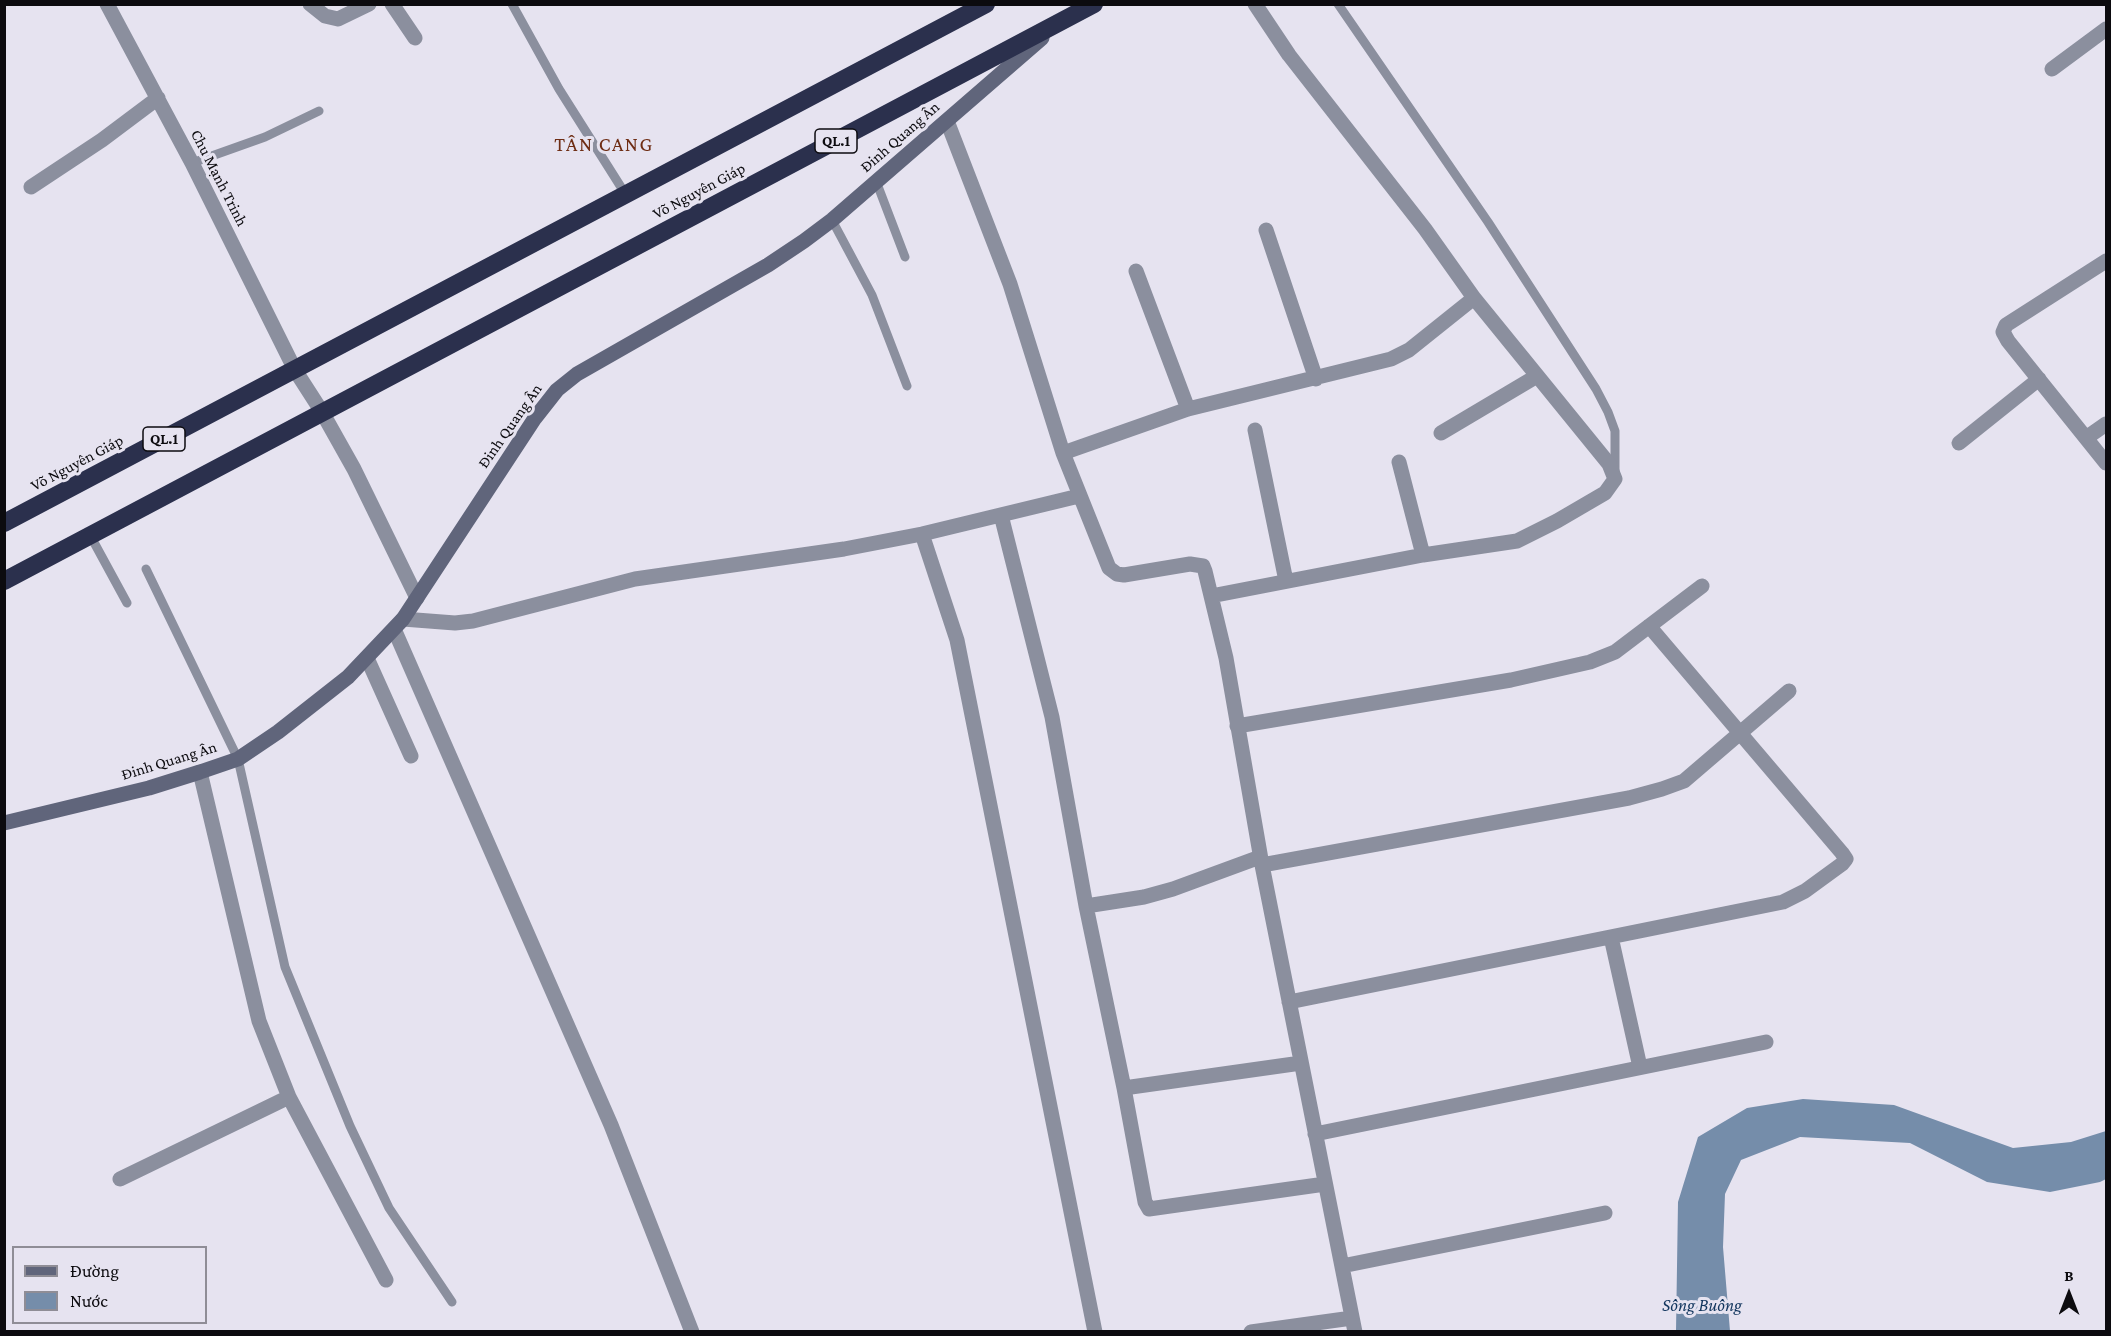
<!DOCTYPE html>
<html>
<head>
<meta charset="utf-8">
<style>
	body { margin:0 }
	#map { position:relative; width:2111px; height:1336px; overflow:hidden; background:#e6e3f0; font-family:"Crimson Pro",serif }
	canvas { display:block }
	.frame { position:absolute; inset:0; border:6px solid #0c0b0f; pointer-events:none }
	.legend { position:absolute; left:12px; top:1246px; width:195px; height:78px; box-sizing:border-box; background:#e6e3f0; border:2px solid #8f8d96; margin:0; padding:8px 10px; list-style:none; font-size:18px; color:#0c0b0f }
	.legend li { display:flex; align-items:center; gap:12px; height:30px }
	.legend b { width:30px; border:2px solid #8f8d96 }
	.north { position:absolute; left:2039px; top:1264px; width:60px; height:60px; -webkit-text-stroke:4px #e6e3f0; paint-order:stroke; rotate:0deg; font-size:16px; font-weight:700; line-height:24px; text-align:center; color:#0c0b0f }
	.north::after { content:''; display:block; margin:auto; width:21px; height:27px; background:#0c0b0f; clip-path:polygon(50% 0,100% 100%,50% 72%,0 100%) }
</style>
</head>
<body>
<div id="map">
<canvas width="2111" height="1336"></canvas>
<div class="frame"></div>
<ul class="legend">
<li><b style="height:8px;background:#60657b"></b>Đường</li>
<li><b style="height:16px;background:#758daa"></b>Nước</li>
</ul>
<div class="north">B</div>
</div>
<script>
const g = document.querySelector('canvas').getContext('2d');
g.lineJoin = 'round';
function fill(path, color) { g.fillStyle = color; g.fill(path, 'evenodd'); }
const toPath = rows => new Path2D(rows.map(r => 'M' + r).join(''));
function trace(path, color, width, dash) { g.strokeStyle = color; g.lineWidth = width; g.lineCap = dash ? 'butt' : 'round'; g.setLineDash(dash || []); g.stroke(path); }
function write(font, color, halo, rows, align = 'center') {
  g.font = font + ' "Crimson Pro",serif'; g.lineWidth = 6; g.setLineDash([]); g.textBaseline = 'middle'; g.strokeStyle = halo; g.fillStyle = color; for (const [text, x, y, turn = 0] of rows) {
    g.save(); g.translate(x, y); g.rotate((+turn || 0) * Math.PI / 180); g.textAlign = isNaN(turn) ? turn : align; if (halo) g.strokeText(text, 0, 0); g.fillText(text, 0, 0); g.restore();
  }
}
const water = toPath([
	[1803,1099,1894,1105,2013,1148,2071,1142,2106,1131,2106,1179,2100,1182,2050,1192,1987,1182,1910,1143,1800,1137,1741,1160,1725,1194,1723,1247,1730,1331,1676,1331,1678,1202,1698,1137,1747,1108]
]);
const lane = toPath([
	[512,4,559,89,626,195],
	[1338,4,1488,222,1596,389,1608,412,1615,431,1615,473],
	[192,163,265,137,319,111],
	[876,181,905,257],
	[832,220,872,295,907,386],
	[90,535,127,603],
	[146,569,238,759,285,967,350,1126,389,1208,452,1302]
]);
const street = toPath([
	[107,4,192,163,295,370,322,412,354,469,417,598],
	[310,4,325,16,338,19,369,4],
	[392,4,415,38],
	[2052,69,2106,29],
	[947,121,1010,284,1063,453,1109,568,1117,574,1124,575,1190,564,1203,566,1205,571,1226,658,1262,865,1355,1332],
	[31,187,102,140,158,98],
	[1266,230,1316,379],
	[2106,261,2006,325,2003,332,2008,341,2106,463],
	[1136,271,1188,409],
	[1255,430,1286,581],
	[1441,433,1537,376],
	[2086,438,2106,424],
	[1959,443,2039,379],
	[1063,453,1188,409,1391,359,1409,350,1474,298],
	[1399,462,1423,555],
	[1001,515,1052,717,1086,906,1124,1088,1145,1202,1149,1209,1156,1208,1325,1184],
	[922,534,957,640,1095,1332],
	[1211,596,1423,555,1517,541,1557,521,1605,493,1615,479,1609,464,1474,298,1425,229,1289,55,1255,4],
	[403,619,455,623,473,621,635,579,844,549,922,534,1079,496],
	[394,629,611,1125,692,1332],
	[367,658,411,756],
	[1237,726,1511,680,1590,662,1615,652,1702,586],
	[200,772,259,1021,289,1097,386,1280],
	[1262,865,1629,798,1662,789,1684,781,1789,691],
	[1086,906,1144,897,1173,889,1260,857],
	[1611,937,1640,1067],
	[1289,1002,1783,902,1805,891,1842,864,1846,859,1842,853,1649,626],
	[1124,1088,1301,1063],
	[1315,1134,1766,1042],
	[120,1179,289,1097],
	[1342,1266,1605,1213],
	[1251,1332,1352,1318]
]);
const secondary = toPath([
	[4,823,149,788,200,772,238,759,278,732,348,677,403,619,535,418,557,390,577,374,768,265,804,241,832,220,1042,38]
]);
const highway = toPath([
	[4,523,986,4],
	[4,581,1094,4]
]);
const shields = [
	[836,141,42],
	[164,439,42]
];
const shieldNames = [
	["QL.1",836,141],
	["QL.1",164,439]
];
const streetNames = [
	["Đinh Quang Ân",900,137,-41],
	["Chu Mạnh Trinh",219,178,63],
	["Võ Nguyên Giáp",699,191,-28],
	["Đinh Quang Ân",510,426,-55],
	["Võ Nguyên Giáp",77,463,-28],
	["Đinh Quang Ân",169,761,-17]
];
const waterNames = [
	["Sông Buông",1702,1305]
];
const quarterNames = [
	["TÂN CANG",604,145]
];
fill(water, '#758daa');
trace(lane, '#8b8f9e', 9);
trace(street, '#8b8f9e', 15);
trace(secondary, '#60657b', 15);
trace(highway, '#2b304d', 18);
for (const [x, y, w] of shields) { const box = new Path2D(); box.roundRect(x - w / 2, y - 12, w, 24, 4.5); g.fillStyle = '#e6e3f0'; g.fill(box); trace(box, '#0c0b0f', 1.5); }
write('bold 15px', '#0c0b0f', null, shieldNames);
write('16px', '#0c0b0f', '#e6e3f0', streetNames);
write('italic 18px', '#11355d', '#e6e3f0', waterNames);
g.letterSpacing = '1.5px';
write('20px', '#6e2d14', '#e6e3f0', quarterNames);
g.letterSpacing = '0px';
</script>
</body>
</html>
